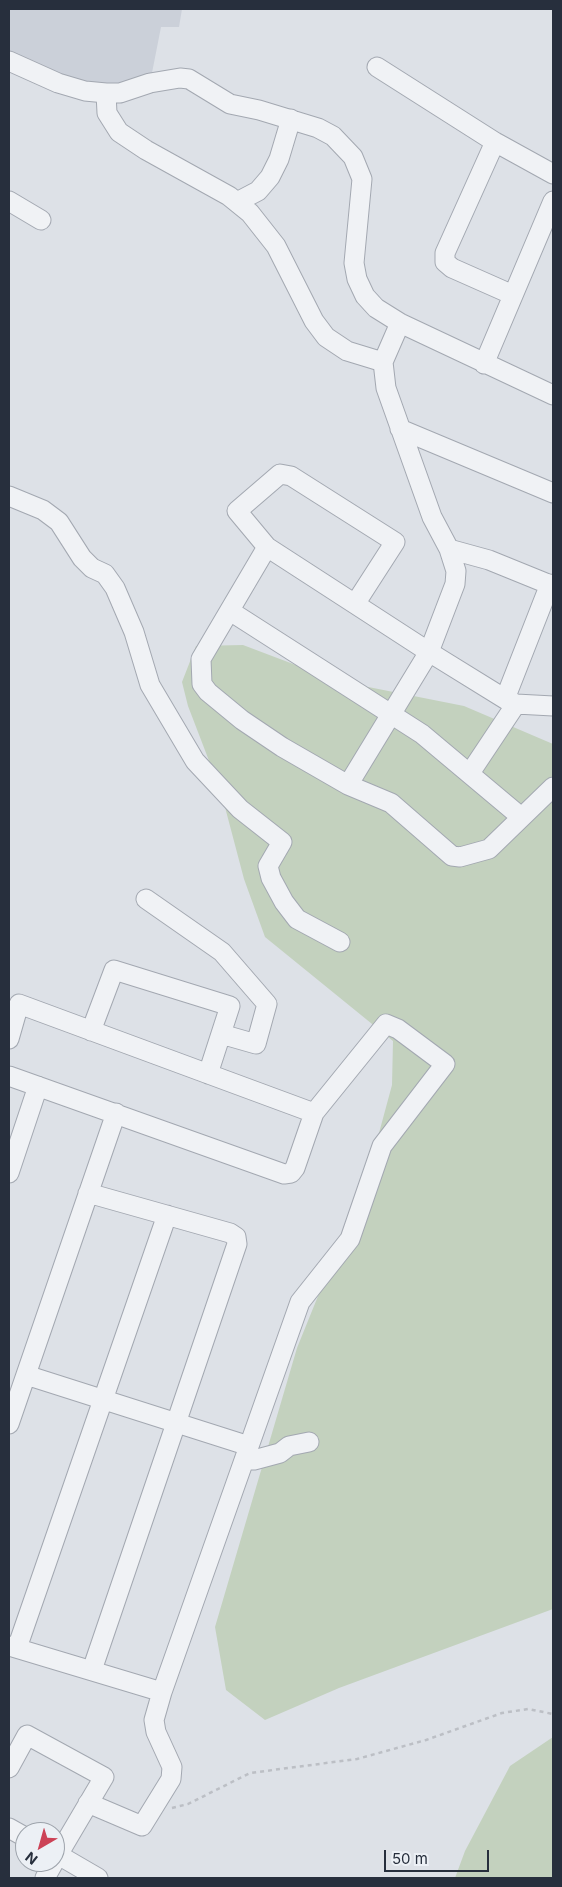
<!DOCTYPE html>
<html>
<head>
<meta charset="utf-8">
<style>
	body { margin:0 }
	#map { position:relative; width:562px; height:1887px; overflow:hidden; background:#dde1e7; font-family:Inter,sans-serif }
	canvas { display:block }
	.frame { position:absolute; inset:0; border:10px solid #272f3d; pointer-events:none }
	.north { position:absolute; left:15px; top:1822px; width:50px; height:50px; box-sizing:border-box; background:#ecf0f5; border:1px solid #9da3ab; border-radius:50%; rotate:218deg; font-size:14px; font-weight:700; line-height:20px; text-align:center; color:#272f3d }
	.north::after { content:''; display:block; margin:auto; width:18px; height:22px; background:#cc4256; clip-path:polygon(50% 0,100% 100%,50% 72%,0 100%) }
	.scale { position:absolute; left:384px; top:1850px; width:105px; height:22px; box-sizing:border-box; border:2px solid #272f3d; border-top:0; padding-left:6px; font-size:15px; line-height:18px; white-space:nowrap; color:#272f3d; -webkit-text-stroke:4px #ecf0f5; paint-order:stroke }
</style>
</head>
<body>
<div id="map">
<canvas width="562" height="1887"></canvas>
<div class="frame"></div>
<div class="north">N</div>
<div class="scale">50 m</div>
</div>
<script>
const g = document.querySelector('canvas').getContext('2d');
g.lineJoin = 'round';
function fill(path, color) { g.fillStyle = color; g.fill(path, 'evenodd'); }
const toPath = rows => new Path2D(rows.map(r => 'M' + r).join(''));
function trace(path, color, width, dash) { g.strokeStyle = color; g.lineWidth = width; g.lineCap = dash ? 'butt' : 'round'; g.setLineDash(dash || []); g.stroke(path); }
const built = toPath([
	[9,9,182,9,179,27,161,27,150,83,120,93,9,61]
]);
const green = toPath([
	[243,645,338,681,464,706,553,744,553,1609,339,1688,265,1720,226,1690,215,1627,297,1348,369,1170,392,1085,393,1041,265,937,244,879,221,792,188,706,182,682,196,646],
	[553,1737,553,1878,455,1878,465,1851,510,1766]
]);
const path = toPath([
	[172,1808,188,1804,250,1773,357,1759,426,1740,502,1713,528,1709,553,1714]
]);
const minor = toPath([
	[9,61,58,83,85,91,106,93,120,93,150,83,180,78,189,79,230,104,259,110,318,128,333,136,353,157,362,179,354,263,357,279,365,296,376,308,400,323,553,395],
	[377,67,495,142,553,174],
	[106,93,107,113,119,132,146,150,229,196,250,213,276,246,314,321,326,337,347,351,383,362],
	[495,142,445,253,445,262,452,268,513,295],
	[9,201,41,220],
	[237,202,258,191,270,177,279,159,291,119],
	[484,364,553,201],
	[400,429,553,493],
	[9,496,43,510,59,522,82,558,92,568,105,574,115,588,134,632,150,685,195,761,240,809,282,842,268,866,271,878,284,902,297,919,340,942],
	[267,547,201,659,202,684,208,692,242,720,282,747,348,785,391,803,452,856,460,857,489,849,553,787],
	[449,549,489,560,553,586],
	[355,604,395,542,291,476,280,474,237,511,267,547,355,604,429,652,505,699,516,704,553,706],
	[230,611,422,734,521,817],
	[505,699,550,584],
	[470,773,516,704],
	[348,785,429,652,455,584,456,571,449,549,432,517,386,388,383,362,400,323],
	[146,899,222,952,267,1004,256,1044,221,1034],
	[91,1031,114,970,230,1006,208,1074],
	[9,1039,19,1004,314,1113],
	[9,1076,284,1174,291,1173,295,1168,314,1113,386,1024,398,1029,445,1064,382,1146,350,1239,300,1302,162,1692,154,1720,156,1732,172,1767,171,1779,142,1826,88,1803],
	[9,1173,38,1086],
	[88,1193,230,1233,236,1237,237,1244,92,1670],
	[26,1375,249,1446],
	[9,1424,116,1113],
	[244,1460,254,1460,280,1453,289,1446,309,1442],
	[9,1646,162,1692],
	[17,1648,167,1215],
	[9,1768,27,1735,104,1777,55,1860],
	[9,1828,25,1837],
	[55,1853,98,1878],
	[45,1878,54,1862]
]);
fill(built, '#cbd0d9');
fill(green, '#c3d1be');
trace(minor, '#a3a8b1', 21);
trace(path, '#bcbfc5', 2.5, [4, 4]);
trace(minor, '#f0f2f5', 19);
</script>
</body>
</html>
